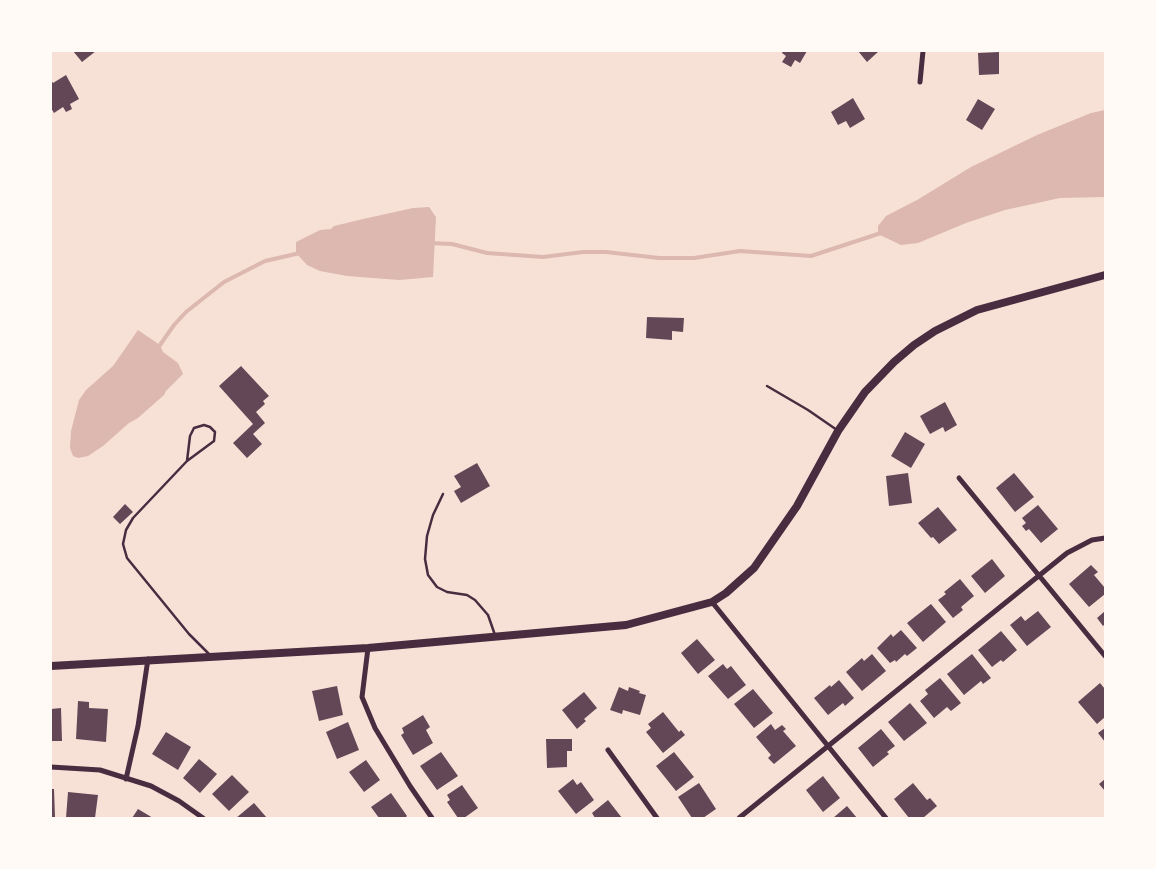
<!DOCTYPE html>
<html>
<head>
<meta charset="utf-8">
<style>
	body { margin:0 }
	#map { position:relative; width:1156px; height:869px; overflow:hidden; background:#f7e1d7; font-family:"Golos Text",sans-serif }
	canvas { display:block }
	.frame { position:absolute; inset:0; border:52px solid #fffaf5; pointer-events:none }
</style>
</head>
<body>
<div id="map">
<canvas width="1156" height="869"></canvas>
<div class="frame"></div>
</div>
<script>
const g = document.querySelector('canvas').getContext('2d');
g.lineJoin = 'round';
function fill(path, color) { g.fillStyle = color; g.fill(path, 'evenodd'); }
const toPath = rows => new Path2D(rows.map(r => 'M' + r).join(''));
function trace(path, color, width, dash) { g.strokeStyle = color; g.lineWidth = width; g.lineCap = dash ? 'butt' : 'round'; g.setLineDash(dash || []); g.stroke(path); }
const water = toPath([
	[1105,110,1105,197,1060,198,1005,210,966,223,918,243,901,245,878,234,878,226,886,216,917,200,971,167,1037,135,1091,113],
	[429,207,436,217,433,277,399,280,347,276,320,271,307,265,296,253,296,242,320,230,331,229,334,226,363,219,413,208],
	[138,330,160,345,163,352,178,363,183,374,166,391,164,395,138,418,129,423,103,446,88,456,78,458,73,456,70,448,71,431,79,400,86,390,113,366]
]);
const stream = toPath([
	[429,243,452,244,487,253,543,257,583,252,606,252,659,258,694,258,740,251,811,256,881,233],
	[160,345,174,325,186,312,224,282,265,261,300,253]
]);
const building = toPath([
	[73,51,96,51,82,62],
	[783,51,807,51,800,63,795,60,791,67,782,62,786,56,782,53],
	[858,51,879,51,867,62],
	[999,52,999,74,979,75,978,53],
	[66,75,79,99,70,104,72,109,66,112,63,107,54,113,51,108,51,80,53,83],
	[853,98,865,119,850,128,846,121,838,125,831,112],
	[978,99,995,109,982,130,966,120],
	[647,317,684,318,683,332,672,331,672,340,646,338],
	[241,366,269,396,263,401,265,404,256,412,265,423,253,434,262,444,247,458,233,443,253,424,219,386],
	[945,402,957,425,945,432,943,427,930,434,920,416],
	[905,432,925,444,911,468,891,456],
	[477,463,490,486,461,503,454,491,461,487,454,476],
	[908,473,912,503,889,506,886,476],
	[1014,473,1034,497,1015,512,996,488],
	[125,504,133,512,120,524,113,517],
	[1038,505,1058,529,1041,543,1029,529,1026,531,1022,526,1026,523,1022,518],
	[938,507,957,530,939,544,933,537,931,538,918,523],
	[992,559,1005,576,985,593,971,576],
	[1091,565,1098,572,1094,575,1105,588,1105,594,1089,607,1069,584],
	[960,579,974,596,961,607,963,610,953,618,938,600,946,594,944,592],
	[931,604,946,622,923,642,907,623],
	[1038,611,1051,627,1027,646,1010,625,1021,616,1025,621],
	[1105,611,1105,624,1103,626,1097,618],
	[901,630,917,648,907,656,905,654,896,662,895,660,890,663,877,648,891,634,893,637],
	[1001,631,1017,650,1003,662,1001,660,992,667,978,650],
	[697,639,715,660,698,674,681,653],
	[872,654,886,671,862,691,846,672,862,658,864,661],
	[972,654,991,678,983,684,981,681,964,695,947,674],
	[723,664,727,669,731,666,746,685,728,699,708,676],
	[940,678,961,703,951,711,947,707,934,718,920,701,928,694,925,690],
	[839,680,854,698,845,706,843,703,828,715,814,698,830,685,831,687],
	[1100,683,1105,689,1105,717,1097,724,1078,702],
	[337,686,343,715,319,721,312,691],
	[619,687,628,691,629,687,640,691,639,693,646,695,640,715,623,710,622,714,610,710],
	[753,689,773,713,754,728,734,704],
	[584,692,597,708,584,719,586,721,577,729,562,710],
	[78,701,89,702,89,708,108,709,106,742,76,739],
	[910,703,927,723,904,741,888,722],
	[61,708,62,741,51,741,51,709],
	[663,712,679,732,681,730,685,735,663,753,646,732,651,728,648,724],
	[423,715,430,727,426,730,433,743,413,755,401,735,404,733,402,728],
	[348,722,359,750,337,759,326,732],
	[771,724,775,730,782,725,786,729,783,731,796,746,774,764,768,758,771,755,756,737],
	[1105,728,1105,742,1098,733],
	[881,729,895,746,887,752,889,754,873,767,858,748],
	[166,732,191,747,178,770,152,754],
	[546,739,572,739,572,751,567,751,567,767,547,768],
	[441,752,458,776,437,790,420,766],
	[674,752,694,777,676,791,656,766],
	[199,759,217,774,200,793,183,778],
	[366,760,380,780,364,792,349,772],
	[232,775,249,792,229,811,212,794],
	[823,776,840,798,823,812,806,790],
	[573,779,577,785,581,782,594,800,576,814,558,791],
	[1105,779,1105,791,1099,784],
	[699,783,716,809,703,818,692,818,678,797],
	[913,783,927,800,930,798,937,806,923,818,909,818,894,799],
	[462,785,478,808,464,818,458,818,447,802,450,800,447,795],
	[51,789,54,789,55,817,51,817],
	[68,792,98,795,95,818,66,818],
	[391,793,407,816,405,818,379,818,371,807],
	[608,800,622,818,595,818,592,813],
	[254,803,267,818,236,818],
	[847,806,857,818,833,818],
	[138,809,153,818,132,818]
]);
const service = toPath([
	[767,386,808,410,837,430],
	[187,461,214,441,215,432,210,427,204,425,194,428,190,436,187,461,133,518,126,530,123,544,127,558,189,634,210,655],
	[443,494,433,515,427,536,425,559,428,575,437,587,447,592,467,595,475,600,488,615,495,635]
]);
const minor = toPath([
	[920,82,923,51],
	[959,478,1105,656],
	[712,602,886,818],
	[368,648,362,697,375,728,410,786,432,818],
	[608,750,657,818],
	[51,767,100,770,151,786,179,801,203,818],
	[126,779,138,726,148,659],
	[739,818,1067,553,1092,540,1105,538]
]);
const secondary = toPath([
	[51,666,368,648,626,625,712,602,726,593,754,568,797,506,838,431,865,392,894,362,914,345,935,331,977,310,1105,275]
]);
fill(water, '#dcb8b0');
trace(stream, '#dcb8b0', 4);
fill(building, '#644757');
trace(service, '#4a2c40', 2.5);
trace(minor, '#4a2c40', 5);
trace(secondary, '#4a2c40', 8);
</script>
</body>
</html>
